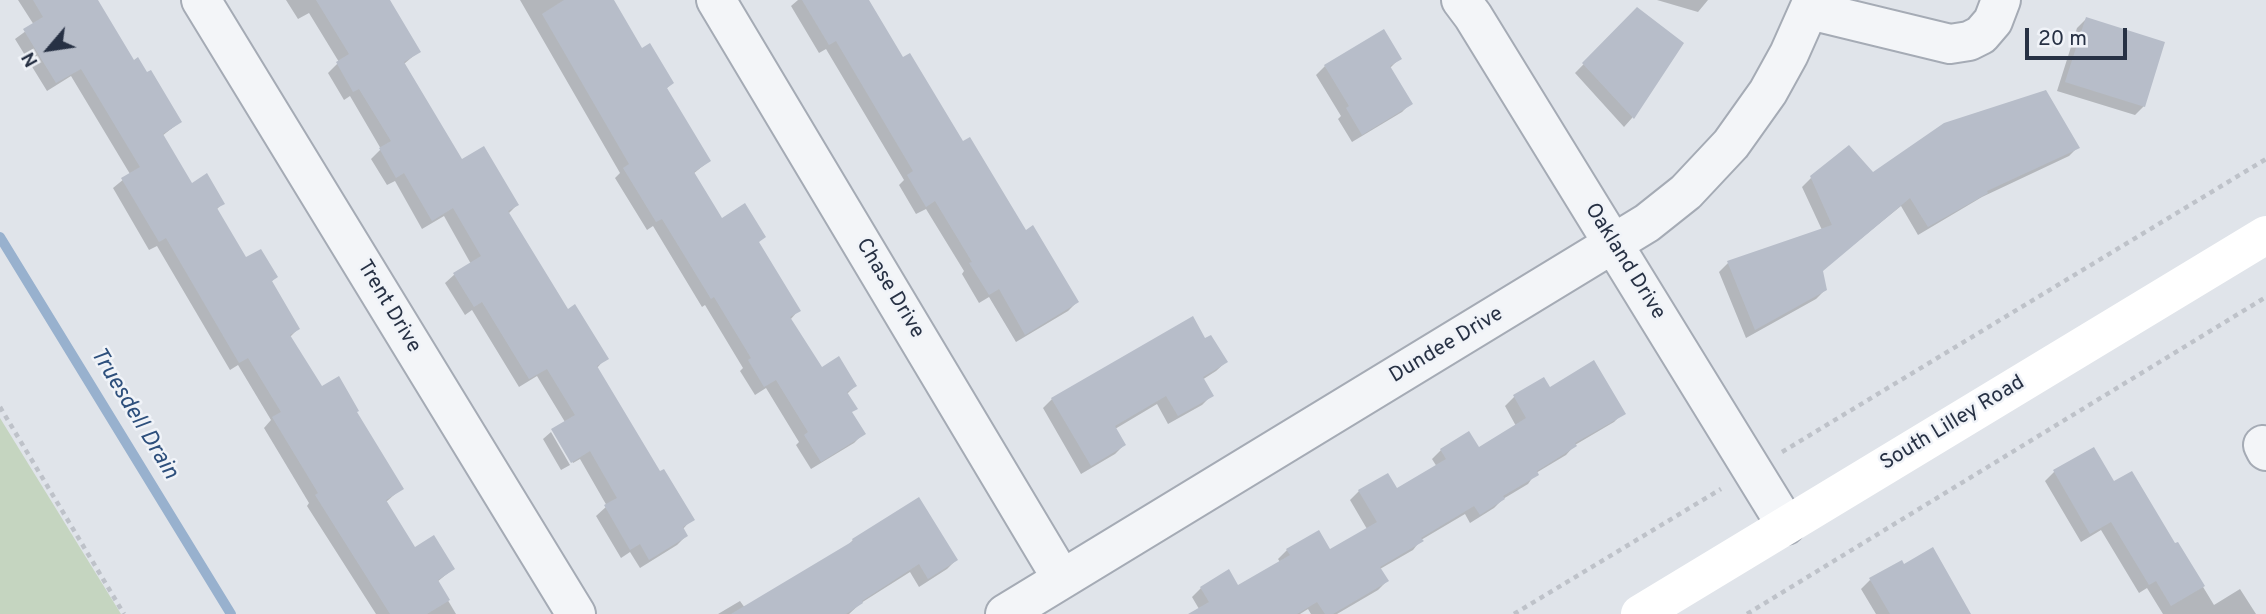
<!DOCTYPE html>
<html>
<head>
<meta charset="utf-8">
<style>
	body { margin:0 }
	#map { position:relative; width:2266px; height:614px; overflow:hidden; background:#e0e4ea; font-family:Overpass,sans-serif }
	canvas { display:block }
	.north { position:absolute; left:14px; top:14px; width:70px; height:70px; -webkit-text-stroke:5px #f0f3f8; paint-order:stroke; rotate:241deg; font-size:19px; font-weight:700; line-height:28px; text-align:center; color:#273144 }
	.north::after { content:''; display:block; margin:auto; width:24px; height:32px; background:#273144; clip-path:polygon(50% 0,100% 100%,50% 72%,0 100%) }
	.scale { position:absolute; left:2025px; top:28px; width:102px; height:32px; box-sizing:border-box; border:4px solid #273144; border-top:0; padding-left:9px; font-size:21px; line-height:24px; white-space:nowrap; color:#273144; -webkit-text-stroke:5px #f0f3f8; paint-order:stroke }
</style>
</head>
<body>
<div id="map">
<canvas width="2266" height="614"></canvas>
<div class="north">N</div>
<div class="scale">20 m</div>
</div>
<script>
const g = document.querySelector('canvas').getContext('2d');
g.lineJoin = 'round';
function fill(path, color) { g.fillStyle = color; g.fill(path, 'evenodd'); }
const toPath = rows => new Path2D(rows.map(r => 'M' + r).join(''));
function trace(path, color, width, dash) { g.strokeStyle = color; g.lineWidth = width; g.lineCap = dash ? 'butt' : 'round'; g.setLineDash(dash || []); g.stroke(path); }
function write(font, color, halo, rows, align = 'center') {
  g.font = font + ' Overpass,sans-serif'; g.lineWidth = 5; g.setLineDash([]); g.textBaseline = 'middle'; g.strokeStyle = halo; g.fillStyle = color; for (const [text, x, y, turn = 0] of rows) {
    g.save(); g.translate(x, y); g.rotate((+turn || 0) * Math.PI / 180); g.textAlign = isNaN(turn) ? turn : align; if (halo) g.strokeText(text, 0, 0); g.fillText(text, 0, 0); g.restore();
  }
}
const green = toPath([
	[0,418,121,614,0,614]
]);
const shadow = toPath([
	[18,0,96,0,134,62,180,122,162,136,191,185,223,203,216,210,246,260,276,277,270,283,298,329,290,337,321,389,355,412,402,488,386,502,414,549,453,569,437,582,456,614,376,614,307,506,309,503,264,428,271,420,238,365,230,370,157,246,149,250,113,188,130,174,71,76,47,91,15,39,34,25],
	[286,0,388,0,418,52,404,64,461,161,517,205,508,214,568,311,606,358,597,368,660,474,692,519,683,529,686,536,677,545,640,568,630,552,621,558,596,516,607,506,580,459,573,463,554,430,565,422,537,376,519,387,472,310,465,315,445,283,455,274,471,264,444,216,422,229,395,181,387,185,371,159,381,149,350,96,344,100,328,73,339,62,309,13,298,19],
	[520,0,605,0,642,50,672,83,666,89,709,161,693,174,721,220,758,243,798,311,790,320,821,369,855,386,847,394,851,413,863,434,854,443,811,469,796,445,799,442,766,388,755,395,740,371,743,368,705,305,702,307,653,226,647,230,615,178,620,173],
	[798,0,867,0,903,60,1077,302,1068,311,1016,342,989,297,979,303,962,274,964,271,926,209,916,214,899,185,904,180,826,49,819,53,791,6],
	[1657,0,1708,0,1698,12],
	[1637,10,1682,44,1632,118,1624,127,1575,73],
	[2086,19,2144,106,2135,115,2057,91,2077,28],
	[1383,31,1400,58,1390,68,1411,103,1402,112,1352,142,1338,119,1341,116,1316,75,1325,66],
	[2078,147,2069,156,1982,197,1918,235,1901,206,1821,271,1825,290,1816,299,1746,338,1719,272,1728,263,1822,230,1802,187,1811,178,1872,175],
	[1205,340,1226,362,1216,371,1202,380,1211,396,1202,405,1168,424,1157,404,1115,429,1124,445,1115,454,1081,474,1043,408,1052,399],
	[1543,379,1549,389,1623,413,1614,422,1575,445,1566,455,1536,473,1528,484,1503,499,1494,508,1470,523,1465,514,1421,540,1413,550,1380,569,1387,581,1378,590,1337,614,1311,614,1308,609,1300,614,1202,614,1192,597,1201,588,1237,587,1280,562,1278,559,1287,550,1329,552,1367,529,1350,500,1359,491,1397,490,1437,467,1432,459,1441,450,1478,449,1516,426,1505,406,1514,397],
	[551,432,570,465,561,470,543,439],
	[2093,449,2114,484,2175,546,2177,544,2214,605,2240,589,2256,614,2163,614,2147,588,2139,593,2101,530,2081,542,2045,481,2054,472],
	[853,540,956,560,947,569,919,587,910,572,861,603,849,614,718,614,740,601,745,608,847,546],
	[1870,580,1969,614,1876,614,1861,589]
]);
const stream = toPath([
	[0,237,231,614]
]);
const building = toPath([
	[33,0,98,0,134,60,138,57,147,72,151,70,182,122,163,134,192,183,207,173,225,204,217,208,246,257,261,249,278,277,272,281,300,329,290,335,322,386,339,376,359,411,357,412,404,489,386,500,415,547,434,535,455,569,438,580,450,600,427,614,390,614,315,495,318,493,272,417,281,412,248,358,239,363,166,238,159,242,121,178,140,167,81,69,56,83,23,29,43,17],
	[316,0,390,0,421,52,404,62,462,159,484,146,519,205,508,211,568,309,575,304,609,359,597,366,660,471,664,469,695,520,683,527,688,536,649,560,640,544,630,550,604,505,617,498,590,451,571,463,551,429,575,415,547,369,529,379,482,302,474,307,453,273,481,256,453,208,432,221,404,173,396,178,379,148,391,141,359,89,353,92,336,62,349,54],
	[564,0,614,0,642,48,650,43,674,83,667,88,711,161,694,172,722,218,745,203,766,237,759,242,801,311,790,317,822,367,839,356,857,386,847,392,858,409,852,412,866,434,821,462,804,435,808,432,776,380,764,387,748,360,751,358,714,297,711,299,662,219,656,222,623,168,629,164,542,14],
	[802,0,869,0,903,57,910,53,963,141,970,137,1026,230,1033,225,1079,302,1025,335,999,289,989,295,969,263,972,262,935,201,926,207,907,175,913,171,836,41,829,45],
	[1637,7,1684,43,1634,119,1582,63],
	[2086,17,2165,42,2145,107,2065,82],
	[1384,29,1402,59,1390,66,1413,104,1362,135,1346,108,1349,106,1324,65],
	[2046,90,2080,148,1987,191,1988,193,1928,227,1910,198,1823,271,1827,290,1755,330,1727,261,1832,225,1810,176,1849,145,1873,172,1944,123],
	[1193,316,1205,338,1211,335,1228,362,1203,377,1214,396,1178,416,1166,396,1115,426,1126,445,1091,466,1051,398],
	[1594,360,1626,414,1575,443,1577,446,1537,471,1539,475,1503,496,1505,499,1480,515,1474,506,1421,538,1424,541,1380,567,1389,581,1333,614,1325,614,1317,602,1297,614,1188,614,1209,602,1200,587,1229,569,1238,585,1290,555,1286,549,1319,530,1330,549,1377,522,1358,490,1388,473,1397,488,1446,459,1440,449,1469,431,1479,447,1526,418,1513,395,1544,377,1550,387],
	[2094,447,2114,481,2132,471,2175,543,2178,542,2205,586,2171,606,2156,581,2149,585,2111,522,2090,534,2053,470],
	[919,497,958,560,928,579,919,564,862,601,863,603,846,614,731,614,853,541,852,539],
	[1933,547,1971,614,1890,614,1869,578,1902,560,1904,564]
]);
const path = toPath([
	[0,407,124,614],
	[1782,452,2266,159],
	[1514,614,1721,489],
	[1747,614,2266,297]
]);
const street = toPath([
	[201,0,576,614],
	[716,0,1062,579],
	[1461,0,1473,16,1786,525],
	[1810,10,1950,44,1969,41,1981,35,1993,21,2001,0],
	[2263,445,2266,451],
	[1005,614,1647,223,1686,192,1731,144,1768,92,1789,54,1813,0]
]);
const secondary = toPath([
	[1640,614,2266,235]
]);
const streetNames = [
	["Oakland Drive",1624,262,58],
	["Chase Drive",889,289,59],
	["Trent Drive",388,307,59],
	["Dundee Drive",1447,346,-31],
	["South Lilley Road",1953,424,-31]
];
const waterNames = [
	["Truesdell Drain",133,414,59]
];
fill(green, '#c5d5c0');
fill(shadow, '#0003');
trace(stream, '#98b1ce', 10);
fill(building, '#b7bdc9');
trace(street, '#a5abb5', 42);
trace(path, '#bec2c9', 4.5, [5, 5]);
trace(street, '#f3f5f8', 38);
trace(secondary, '#fff', 38);
write('21px', '#273144', '#f0f3f8', streetNames);
write('italic 23px', '#2d4f7c', '#f0f3f8', waterNames);
</script>
</body>
</html>
